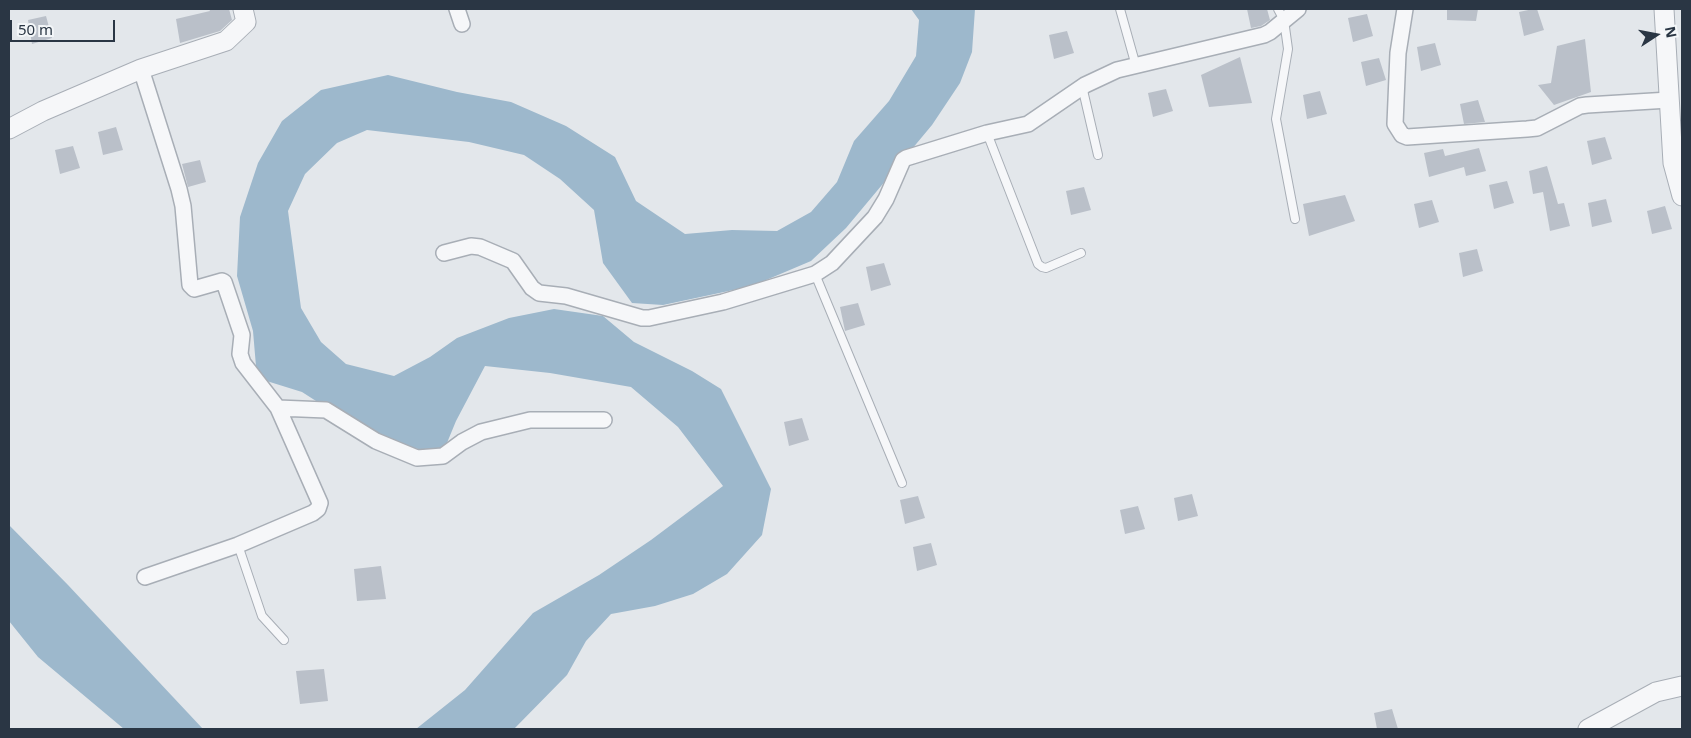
<!DOCTYPE html>
<html>
<head>
<meta charset="utf-8">
<style>
	body { margin:0 }
	#map { position:relative; width:1691px; height:738px; overflow:hidden; background:#e3e7eb; font-family:"Noto Sans",sans-serif }
	canvas { display:block }
	.frame { position:absolute; inset:0; border:10px solid #2a3644; pointer-events:none }
	.north { position:absolute; left:1631px; top:10px; width:50px; height:50px; -webkit-text-stroke:4px #f3f6f8; paint-order:stroke; rotate:79deg; font-size:14px; font-weight:700; line-height:20px; text-align:center; color:#2a3644 }
	.north::after { content:''; display:block; margin:auto; width:18px; height:22px; background:#2a3644; clip-path:polygon(50% 0,100% 100%,50% 72%,0 100%) }
	.scale { position:absolute; left:10px; top:20px; width:105px; height:22px; box-sizing:border-box; border:2px solid #2a3644; border-top:0; padding-left:6px; font-size:15px; line-height:18px; white-space:nowrap; color:#2a3644; -webkit-text-stroke:4px #f3f6f8; paint-order:stroke }
</style>
</head>
<body>
<div id="map">
<canvas width="1691" height="738"></canvas>
<div class="frame"></div>
<div class="north">N</div>
<div class="scale">50 m</div>
</div>
<script>
const g = document.querySelector('canvas').getContext('2d');
g.lineJoin = 'round';
function fill(path, color) { g.fillStyle = color; g.fill(path, 'evenodd'); }
const toPath = rows => new Path2D(rows.map(r => 'M' + r).join(''));
function trace(path, color, width, dash) { g.strokeStyle = color; g.lineWidth = width; g.lineCap = dash ? 'butt' : 'round'; g.setLineDash(dash || []); g.stroke(path); }
const water = toPath([
	[911,9,975,9,972,52,960,83,932,125,846,228,811,261,752,286,663,305,632,303,603,263,594,210,560,179,524,155,469,142,367,130,337,143,305,174,288,211,301,308,321,342,346,364,394,376,430,357,457,338,509,318,554,309,603,316,634,342,692,371,721,389,771,489,762,535,727,574,693,594,655,606,611,614,586,641,567,675,514,729,416,729,465,690,533,613,599,575,651,540,723,486,678,427,631,387,550,373,485,366,456,421,442,455,374,438,302,392,257,378,253,331,237,276,240,217,258,163,282,121,321,90,388,75,457,92,511,102,566,126,615,157,636,201,685,234,732,230,777,231,811,212,837,182,854,141,889,101,916,56,919,20],
	[9,525,68,585,203,729,124,729,38,657,9,621]
]);
const building = toPath([
	[209,9,229,9,232,20,220,31,180,43,176,19,210,11],
	[1247,9,1267,9,1270,20,1261,26,1251,28],
	[1447,9,1478,9,1476,21,1447,20],
	[1533,9,1537,9,1544,30,1524,36,1519,12],
	[1367,14,1373,36,1353,42,1348,18],
	[46,16,52,38,32,44,28,20],
	[1067,31,1074,53,1054,59,1049,35],
	[1585,39,1591,92,1554,105,1538,85,1551,83,1557,46],
	[1435,43,1441,65,1421,71,1417,47],
	[1240,57,1252,103,1209,107,1201,75],
	[1379,58,1386,80,1366,86,1361,62],
	[1166,89,1173,111,1153,117,1148,93],
	[1320,91,1327,114,1307,119,1303,95],
	[1478,100,1485,122,1464,124,1460,104],
	[116,127,123,150,103,155,98,132],
	[1605,137,1612,159,1592,165,1587,141],
	[73,146,80,168,60,174,55,150],
	[1479,148,1486,171,1466,176,1464,167,1429,177,1424,153,1443,149,1445,156],
	[200,160,206,182,188,187,182,164],
	[1547,166,1558,204,1564,203,1570,226,1550,231,1543,192,1533,194,1529,171],
	[1507,181,1514,203,1494,209,1489,185],
	[1084,187,1091,210,1071,215,1066,191],
	[1345,195,1355,221,1309,236,1303,204],
	[1606,199,1612,222,1592,227,1588,203],
	[1432,200,1439,222,1419,228,1414,204],
	[1665,206,1672,229,1652,234,1647,211],
	[1477,249,1483,271,1463,277,1459,253],
	[884,263,891,285,871,291,866,267],
	[858,303,865,325,845,331,840,307],
	[802,418,809,440,789,446,784,422],
	[1192,494,1198,516,1178,521,1174,498],
	[918,496,925,518,905,524,900,500],
	[1138,506,1145,529,1125,534,1120,510],
	[931,543,937,565,917,571,913,547],
	[381,566,386,599,357,601,354,569],
	[324,669,328,701,300,704,296,671],
	[1392,709,1398,729,1377,729,1374,713]
]);
const service = toPath([
	[1120,9,1136,66],
	[1278,9,1284,20,1288,49,1276,119,1295,219],
	[1082,86,1098,155],
	[987,133,1038,264,1042,267,1046,268,1081,253],
	[815,274,902,483],
	[238,545,262,616,284,640]
]);
const minor = toPath([
	[457,9,462,24],
	[1405,9,1398,53,1395,124,1402,135,1407,137,1527,129,1537,128,1580,106,1587,105,1669,100],
	[141,69,179,189,183,206,190,285,194,289,222,281,224,282,242,335,240,354,243,363,278,408,326,410,376,441,417,458,443,456,462,442,481,432,530,420,604,420],
	[444,253,471,246,480,247,513,261,532,288,539,293,566,296,642,318,649,318,723,302,815,274,832,263,875,217,886,199,903,160,906,158,987,133,1028,124,1085,85,1117,70,1264,35,1270,32,1298,9],
	[145,577,238,545,313,513,318,509,320,503,278,408]
]);
const tertiary = toPath([
	[1664,9,1673,163,1682,196],
	[9,129,43,111,141,69,226,41,246,22,243,9],
	[1588,729,1656,692,1682,686]
]);
fill(water, '#9db8cc');
fill(building, '#bac0c9');
trace(service, '#a8aeb6', 10);
trace(minor, '#a8aeb6', 18);
trace(tertiary, '#a8aeb6', 21);
trace(service, '#f6f7f9', 8);
trace(minor, '#f6f7f9', 15);
trace(tertiary, '#f6f7f9', 19);
</script>
</body>
</html>
